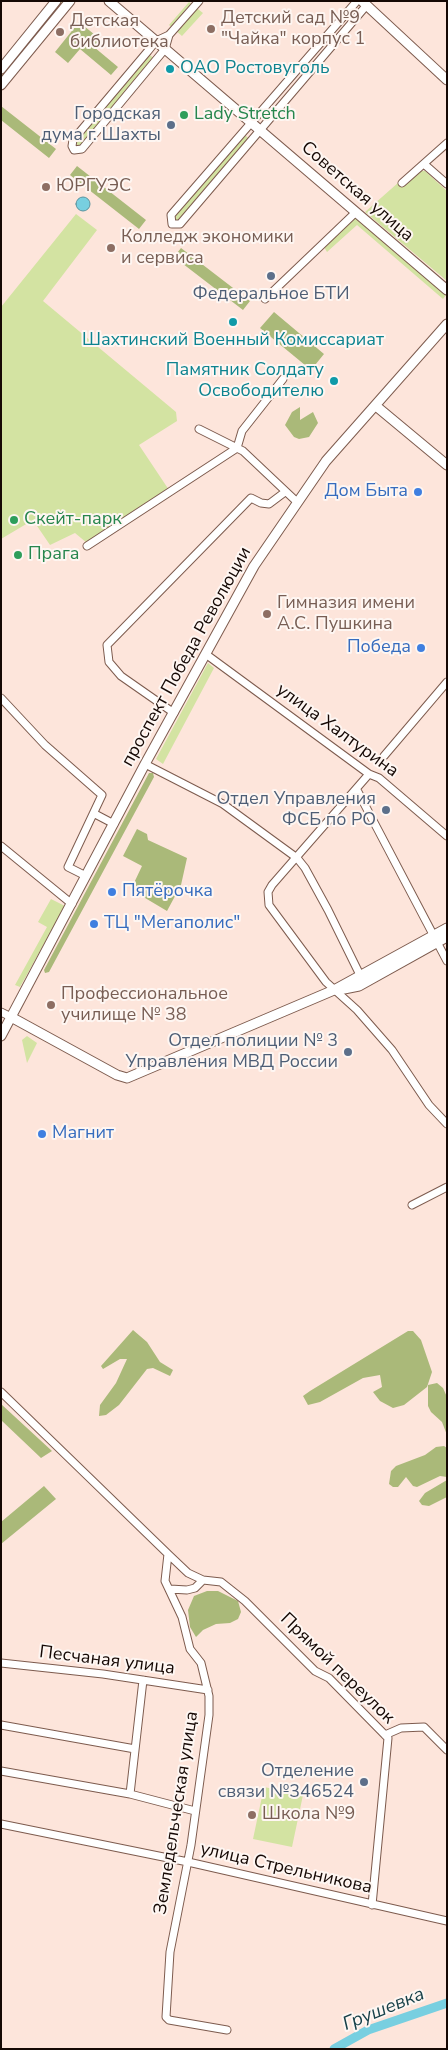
<!DOCTYPE html>
<html>
<head>
<meta charset="utf-8">
<style>
	body { margin:0 }
	#map { position:relative; width:448px; height:2050px; overflow:hidden; background:#fde5db; font-family:"Nunito Sans",sans-serif }
	canvas { display:block }
	.frame { position:absolute; inset:0; border:2px solid #150804; pointer-events:none }
</style>
</head>
<body>
<div id="map">
<canvas width="448" height="2050"></canvas>
<div class="frame"></div>
</div>
<script>
const g = document.querySelector('canvas').getContext('2d');
g.lineJoin = 'round';
function fill(path, color) { g.fillStyle = color; g.fill(path, 'evenodd'); }
const toPath = rows => new Path2D(rows.map(r => 'M' + r).join(''));
function trace(path, color, width, dash) { g.strokeStyle = color; g.lineWidth = width; g.lineCap = dash ? 'butt' : 'round'; g.setLineDash(dash || []); g.stroke(path); }
function write(font, color, halo, rows, align = 'center') {
  g.font = font + ' "Nunito Sans",sans-serif'; g.lineWidth = 4; g.setLineDash([]); g.textBaseline = 'middle'; g.strokeStyle = halo; g.fillStyle = color; for (const [text, x, y, turn = 0] of rows) {
    g.save(); g.translate(x, y); g.rotate((+turn || 0) * Math.PI / 180); g.textAlign = isNaN(turn) ? turn : align; if (halo) g.strokeText(text, 0, 0); g.fillText(text, 0, 0); g.restore();
  }
}
const green = toPath([
	[60,1,67,1,1,81,1,72],
	[189,2,203,13,182,36,169,25],
	[147,53,155,59,82,147,77,145,75,142],
	[244,134,249,139,178,222,173,218],
	[420,171,425,171,447,191,447,281,365,212,399,182],
	[76,214,97,230,43,301,176,412,177,421,139,445,169,490,87,543,75,533,50,545,33,520,1,539,1,307],
	[355,217,446,295,443,299,357,225,327,252,324,247],
	[208,663,214,668,163,764,156,759],
	[51,899,65,906,20,987,15,985,47,927,38,922],
	[27,1036,37,1043,27,1063,22,1040],
	[264,1787,303,1795,292,1847,253,1839]
]);
const forest = toPath([
	[79,22,100,39,94,47,118,67,111,75,80,49,68,63,55,52],
	[1,106,56,149,49,158,1,120],
	[77,166,146,220,139,229,70,175],
	[181,248,250,301,243,310,174,257],
	[274,312,324,354,311,370,260,328],
	[300,407,300,420,313,412,318,423,309,437,299,439,294,437,285,425,292,412],
	[149,773,153,773,154,777,49,972,45,973,44,970],
	[137,829,147,834,148,840,187,858,181,885,167,911,135,892,133,885,142,866,123,856],
	[133,1330,147,1342,160,1362,173,1370,170,1376,153,1368,147,1369,119,1405,106,1415,99,1416,100,1405,116,1383,127,1359,120,1359,103,1369,101,1366],
	[408,1331,413,1331,421,1340,432,1372,427,1387,404,1405,393,1408,380,1401,373,1392,382,1387,380,1375,363,1378,320,1402,308,1405,303,1396,310,1391],
	[437,1383,443,1388,447,1397,447,1435,442,1422,431,1412,428,1406,428,1385],
	[1,1404,52,1451,41,1458,1,1420],
	[444,1446,447,1448,447,1477,440,1476,417,1487,413,1486,406,1477,398,1487,393,1487,389,1484,391,1471,396,1466,425,1455,436,1447],
	[447,1480,447,1497,429,1506,422,1505,419,1501,425,1493],
	[44,1486,56,1499,1,1544,1,1522],
	[207,1591,218,1591,238,1601,241,1612,238,1619,230,1623,216,1624,203,1630,196,1637,190,1627,188,1610,194,1596]
]);
const water = toPath([
	'76 204a7 7 0 1 1 14 0a7 7 0 1 1-14 0Z'
]);
const river = toPath([
	[334,2049,368,2030,447,2003]
]);
const minor = toPath([
	[357,1,171,215,172,224,180,224,366,6],
	[169,35,165,49,82,149,74,150,72,146,73,140,148,51,156,41,169,35,199,1],
	[424,164,447,184],
	[402,183,447,143],
	[265,299,355,213],
	[199,429,243,451,297,502],
	[87,546,237,448,242,431,283,379],
	[207,655,369,774,379,778,447,836],
	[1,698,45,745,102,795,68,867,86,876],
	[174,713,121,676,109,662,107,645,251,498,261,503,269,504,285,492],
	[384,756,447,682],
	[145,764,223,804,297,858,305,868,328,910,360,975],
	[369,774,272,885,268,892,269,905,326,982,357,1010,392,1050,429,1105,447,1124],
	[357,790,447,961],
	[95,814,114,824],
	[1,846,72,904],
	[1,1012,11,1017],
	[412,1205,447,1187],
	[1,1392,168,1554,165,1581,182,1617,190,1649,201,1663,209,1696,209,1715,191,1845,170,1952,166,2017,169,2020,227,2030],
	[168,1554,188,1573,203,1580,221,1582,245,1601,315,1671,329,1678,388,1738,372,1905],
	[170,1589,187,1590,195,1588,203,1580],
	[1,1663,103,1674,208,1690],
	[1,1725,135,1749],
	[385,1735,401,1728,424,1727,447,1750],
	[1,1771,130,1794,195,1811],
	[130,1794,143,1680],
	[1,1824,188,1862,447,1921]
]);
const major = toPath([
	[109,1,447,290],
	[362,1,447,80],
	[1,69,56,1],
	[1,85,70,1],
	[376,406,447,465],
	[339,990,359,986,447,937],
	[11,1017,117,1075,127,1078,334,990,447,928],
	[1,1036,145,764,254,566,326,461,447,324]
]);
const markers = [
	[211,29,5,"#8d6e63"],
	[60,32,5,"#8d6e63"],
	[170,69,5,"#0f9aa8"],
	[184,115,5,"#2e9e5b"],
	[171,125,5,"#5c6f8a"],
	[46,187,5,"#8d6e63"],
	[111,248,5,"#8d6e63"],
	[271,276,5,"#5c6f8a"],
	[233,322,5,"#0f9aa8"],
	[334,381,5,"#0f9aa8"],
	[418,492,5,"#3f7fe0"],
	[14,520,5,"#2e9e5b"],
	[18,555,5,"#2e9e5b"],
	[267,614,5,"#8d6e63"],
	[421,648,5,"#3f7fe0"],
	[386,810,5,"#5c6f8a"],
	[112,892,5,"#3f7fe0"],
	[94,924,5,"#3f7fe0"],
	[51,1005,5,"#8d6e63"],
	[348,1052,5,"#5c6f8a"],
	[42,1134,5,"#3f7fe0"],
	[364,1782,5,"#5c6f8a"],
	[252,1815,5,"#8d6e63"]
];
const educationNames = [
	["Детский сад №9",221,19],
	["\"Чайка\" корпус 1",221,40],
	["Детская",70,22],
	["библиотека",70,43],
	["ЮРГУЭС",56,187],
	["Колледж экономики",121,238],
	["и сервиса",121,259],
	["Гимназия имени",277,604],
	["А.С. Пушкина",277,625],
	["Профессиональное",61,995],
	["училище № 38",61,1016],
	["Школа №9",262,1815]
];
const cultureNames = [
	["ОАО Ростовуголь",180,69],
	["Шахтинский Военный Комиссариат",233,341,"center"],
	["Памятник Солдату",324,371,"right"],
	["Освободителю",324,392,"right"]
];
const serviceNames = [
	["Городская",161,115],
	["дума г. Шахты",161,136],
	["Федеральное БТИ",271,295,"center"],
	["Отдел Управления",376,800],
	["ФСБ по РО",376,821],
	["Отдел полиции № 3",338,1042],
	["Управления МВД России",338,1063],
	["Отделение",354,1772],
	["связи №346524",354,1793]
];
const leisureNames = [
	["Lady Stretch",194,115],
	["Скейт-парк",24,520],
	["Прага",28,555]
];
const streetNames = [
	["Советская улица",357,192,41],
	["проспект Победа Революции",187,657,-61],
	["улица Халтурина",337,731,36],
	["Песчаная улица",107,1661,7],
	["Прямой переулок",337,1669,44],
	["Земледельческая улица",177,1813,-81],
	["улица Стрельникова",286,1869,13]
];
const shopNames = [
	["Дом Быта",408,492,"right"],
	["Победа",411,648,"right"],
	["Пятёрочка",122,892],
	["ТЦ \"Мегаполис\"",104,924],
	["Магнит",52,1134]
];
const waterNames = [
	["Грушевка",384,2010,-22]
];
fill(green, '#d3e3a2');
fill(forest, '#aab979');
fill(water, '#78cfe0');
trace(water, '#5a939e', 1);
trace(river, '#78cfe0', 9);
trace(minor, '#7d5b4e', 9);
trace(major, '#7d5b4e', 11);
trace(minor, '#fff', 7);
trace(major, '#fff', 9);
for (const [x, y, r, color] of markers) { const dot = new Path2D(); dot.arc(x, y, r, 0, 2 * Math.PI); g.fillStyle = color; g.fill(dot); trace(dot, '#fef6f2', 2); }
write('18px', '#785e54', '#fef6f2', educationNames, 'left');
write('18px', '#0d838f', '#fef6f2', cultureNames, 'left');
write('18px', '#4e5e75', '#fef6f2', serviceNames, 'right');
write('18px', '#27864d', '#fef6f2', leisureNames, 'left');
write('18px', '#150804', '#fef6f2', streetNames);
write('18px', '#366cbe', '#fef6f2', shopNames, 'left');
write('italic 19px', '#184149', '#fef6f2', waterNames);
</script>
</body>
</html>
